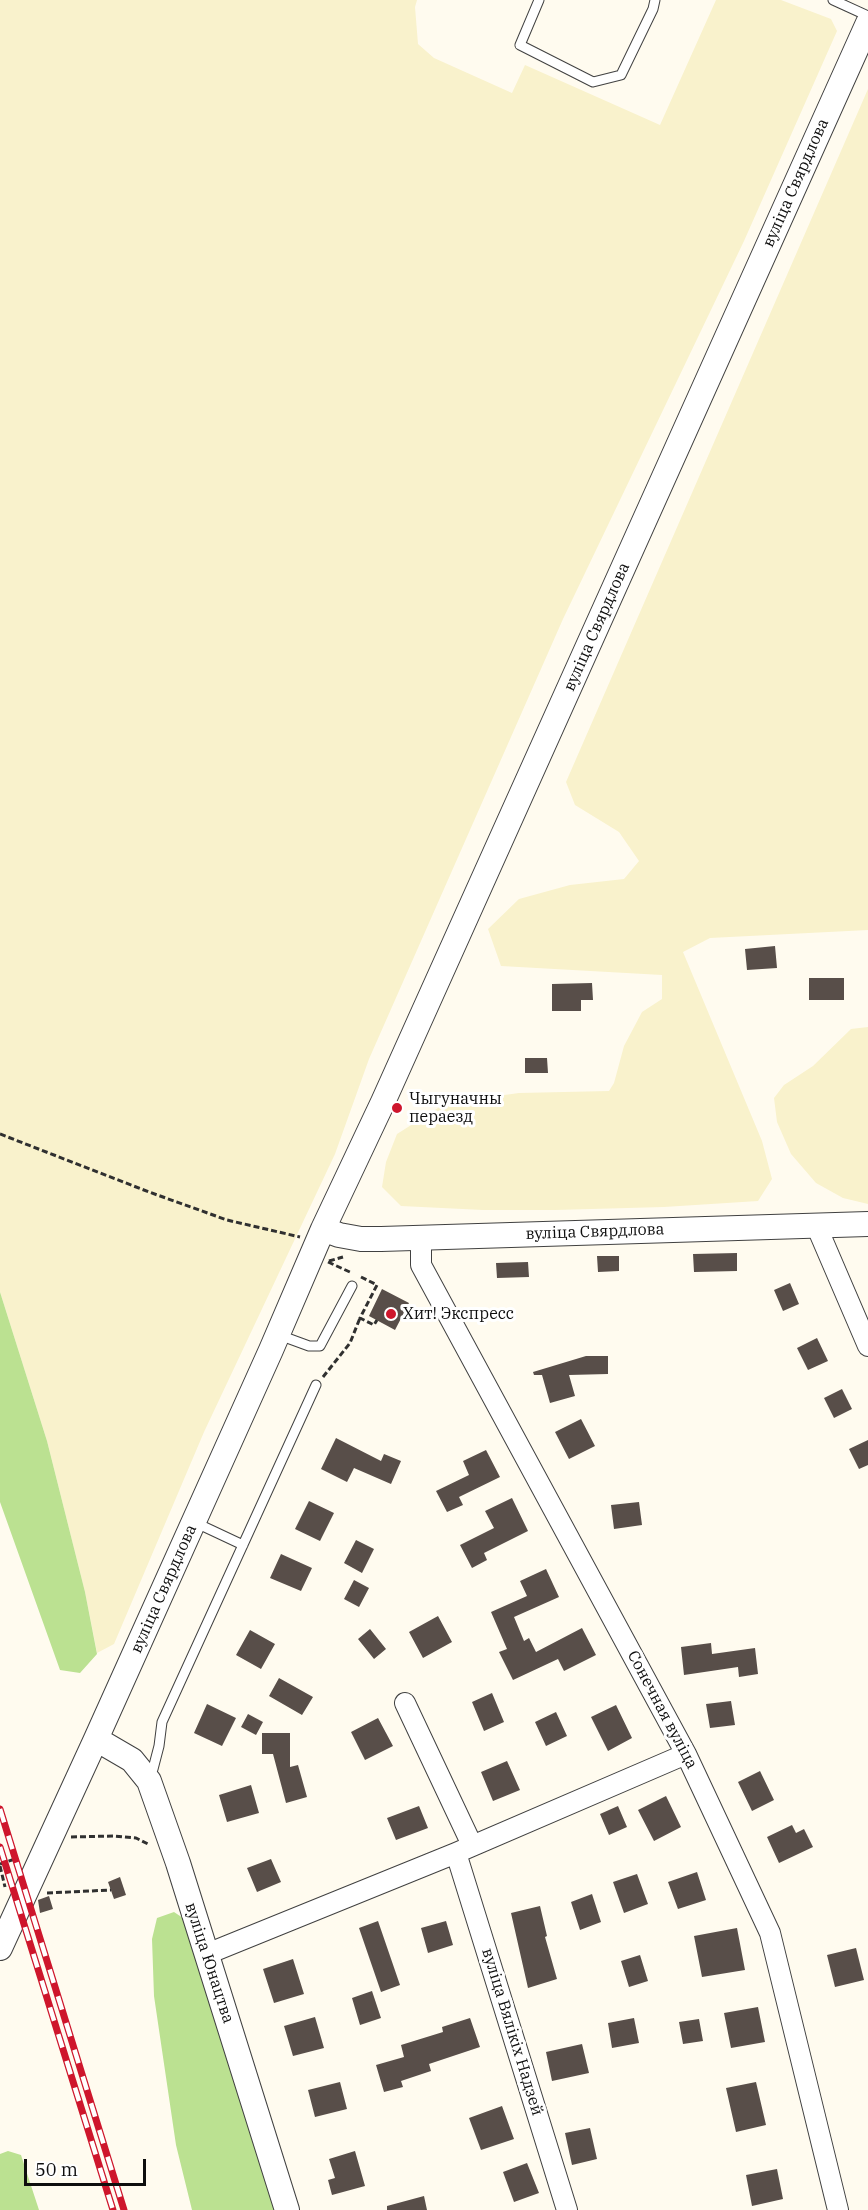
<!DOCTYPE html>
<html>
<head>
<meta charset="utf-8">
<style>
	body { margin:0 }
	#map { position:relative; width:868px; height:2210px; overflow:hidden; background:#fffbef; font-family:"IBM Plex Serif",serif }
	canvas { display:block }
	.scale { position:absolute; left:24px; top:2159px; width:122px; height:27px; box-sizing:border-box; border:3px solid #0e0e0e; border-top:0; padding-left:8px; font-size:18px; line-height:21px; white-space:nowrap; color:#0e0e0e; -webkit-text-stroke:4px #fff; paint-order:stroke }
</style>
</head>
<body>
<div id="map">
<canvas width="868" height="2210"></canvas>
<div class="scale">50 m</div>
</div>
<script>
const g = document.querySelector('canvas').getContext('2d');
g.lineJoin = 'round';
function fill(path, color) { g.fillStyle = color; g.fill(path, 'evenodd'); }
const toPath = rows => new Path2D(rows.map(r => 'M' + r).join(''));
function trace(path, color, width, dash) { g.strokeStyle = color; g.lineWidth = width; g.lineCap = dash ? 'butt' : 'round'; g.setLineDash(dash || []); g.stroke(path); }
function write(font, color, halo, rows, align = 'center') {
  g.font = font + ' "IBM Plex Serif",serif'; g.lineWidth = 6; g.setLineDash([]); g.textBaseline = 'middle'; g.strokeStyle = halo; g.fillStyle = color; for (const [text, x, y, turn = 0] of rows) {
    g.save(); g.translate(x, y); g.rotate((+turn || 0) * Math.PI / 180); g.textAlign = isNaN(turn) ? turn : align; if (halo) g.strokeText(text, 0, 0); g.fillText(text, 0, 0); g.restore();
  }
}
const farmland = toPath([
	[0,0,417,0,415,7,418,44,434,58,512,93,525,65,660,125,716,0,781,0,831,19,837,31,744,241,563,619,369,1059,335,1154,204,1432,114,1644,97,1653,85,1592,47,1441,0,1292],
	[868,89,868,930,710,938,683,952,762,1141,772,1179,758,1201,664,1207,555,1210,483,1210,401,1206,382,1187,386,1162,397,1134,446,1103,519,1093,609,1091,614,1083,624,1046,642,1012,662,999,662,975,501,966,488,929,519,899,570,885,624,879,639,861,619,832,575,805,566,782],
	[868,1027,868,1204,843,1198,816,1183,791,1154,777,1122,774,1098,784,1085,813,1066,851,1029]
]);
const forest = toPath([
	[0,1292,47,1441,85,1592,97,1654,80,1673,60,1670,0,1502],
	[174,1912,186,1920,275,2210,192,2210,176,2145,154,1996,152,1939,157,1918],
	[8,2151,21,2155,39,2210,0,2210,0,2154]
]);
const building = toPath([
	[775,946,777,968,747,970,745,949],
	[809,978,844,978,844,1000,809,1000],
	[592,983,593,1000,581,1000,581,1011,552,1011,552,984],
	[525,1058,547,1058,548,1073,525,1073],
	[737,1253,737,1271,694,1272,693,1254],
	[597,1256,619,1256,619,1271,598,1272],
	[528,1262,529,1277,497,1278,496,1263],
	[790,1283,799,1304,783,1311,774,1290],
	[382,1289,409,1303,395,1330,369,1316],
	[817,1338,828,1361,808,1370,797,1348],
	[586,1356,608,1356,608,1374,569,1375,575,1396,550,1403,542,1375,534,1375,533,1372],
	[842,1389,852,1409,834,1418,824,1398],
	[581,1419,595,1446,569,1459,555,1432],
	[336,1438,381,1461,384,1454,401,1461,391,1484,354,1468,347,1482,321,1469],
	[868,1440,868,1465,859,1469,849,1449],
	[486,1450,500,1477,459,1497,463,1505,447,1512,436,1491,469,1475,463,1461],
	[512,1498,528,1531,484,1553,487,1560,472,1568,460,1545,494,1528,485,1511],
	[309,1501,334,1513,320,1541,295,1529],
	[639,1502,642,1525,614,1529,611,1505],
	[356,1540,374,1549,362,1573,344,1563],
	[281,1554,312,1568,301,1591,270,1578],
	[546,1569,559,1597,514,1617,524,1641,529,1638,536,1652,582,1628,596,1655,564,1671,558,1659,513,1680,499,1652,507,1649,491,1612,527,1596,520,1581],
	[354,1580,369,1588,359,1607,344,1599],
	[438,1616,452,1642,423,1658,409,1632],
	[370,1629,386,1649,374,1659,358,1639],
	[250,1630,275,1644,261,1669,236,1655],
	[711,1643,712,1654,755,1648,758,1674,739,1677,738,1667,684,1675,681,1647],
	[279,1678,313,1697,302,1715,269,1696],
	[492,1693,504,1722,484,1731,472,1702],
	[731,1701,735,1725,710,1728,706,1704],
	[207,1704,236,1718,222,1746,194,1733],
	[616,1705,632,1738,608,1751,591,1717],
	[556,1712,567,1736,546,1746,535,1722],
	[248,1714,263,1722,256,1735,241,1727],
	[378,1718,393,1746,365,1760,351,1732],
	[262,1733,290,1733,290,1767,298,1765,307,1797,286,1803,273,1754,262,1754],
	[507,1761,520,1790,493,1801,481,1772],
	[760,1771,774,1800,752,1811,738,1782],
	[251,1785,259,1813,227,1822,219,1795],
	[666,1796,681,1827,654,1841,638,1810],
	[419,1806,428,1828,396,1840,387,1818],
	[618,1806,627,1827,609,1835,600,1814],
	[792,1825,796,1833,804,1829,813,1847,779,1863,767,1837],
	[271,1859,281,1882,257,1892,247,1868],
	[697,1872,706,1900,678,1909,668,1882],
	[637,1874,648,1904,624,1913,613,1882],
	[120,1877,126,1895,114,1899,108,1882],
	[592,1894,601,1922,580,1930,571,1902],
	[49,1896,53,1909,40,1913,38,1900],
	[540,1906,547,1936,545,1937,557,1979,528,1988,511,1913],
	[378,1921,400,1985,381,1992,359,1928],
	[446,1921,453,1945,428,1953,421,1928],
	[737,1928,745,1970,702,1977,694,1936],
	[856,1948,864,1980,835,1987,827,1955],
	[640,1955,648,1981,629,1987,621,1961],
	[293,1959,304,1994,274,2003,263,1969],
	[372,1991,381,2018,360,2025,352,1998],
	[758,2007,765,2042,731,2048,724,2013],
	[315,2017,324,2048,293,2056,284,2026],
	[470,2018,480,2047,429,2064,431,2071,401,2081,403,2087,384,2092,376,2065,404,2057,401,2045,443,2032,442,2027],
	[634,2018,639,2043,612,2048,608,2023],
	[699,2019,703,2041,683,2044,679,2022],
	[582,2044,589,2073,552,2081,546,2052],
	[340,2082,347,2109,315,2117,308,2090],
	[756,2082,766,2125,736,2132,726,2088],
	[502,2106,514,2139,481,2150,469,2118],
	[590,2128,597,2159,572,2165,565,2133],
	[355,2151,365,2186,332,2195,328,2180,335,2178,329,2159],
	[527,2163,539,2193,514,2202,503,2172],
	[777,2169,783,2199,752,2206,746,2175],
	[424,2196,427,2210,387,2210,387,2206]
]);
const path = toPath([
	[0,1134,149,1192,227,1220,300,1237],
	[329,1261,343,1257],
	[328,1262,352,1273],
	[361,1277,377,1285,360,1318,374,1325,377,1320],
	[323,1377,350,1343,360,1318],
	[71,1837,114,1836,136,1838,150,1845],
	[0,1864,18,1858],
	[0,1866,5,1887],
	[47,1893,111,1890]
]);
const service = toPath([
	[539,0,520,45,593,82,621,75,653,9,655,0],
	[833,0,868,16],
	[279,1335,309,1346,320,1346,352,1286],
	[194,1522,243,1545],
	[146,1774,153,1769,159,1746,162,1722,316,1385]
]);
const minor = toPath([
	[816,1225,868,1346],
	[421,1237,421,1265,686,1754,770,1933,838,2210],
	[405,1703,472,1845],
	[456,1853,567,2210],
	[207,1954,456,1853,686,1754]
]);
const tertiary = toPath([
	[323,1229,339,1235,361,1239,381,1239,868,1224],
	[96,1739,132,1760,149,1781,178,1863,287,2210],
	[0,1948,96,1739,271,1350,323,1229,383,1102,868,23]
]);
const rail = toPath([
	[0,1809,124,2210],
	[0,1847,113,2210]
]);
const markers = [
	[397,1108,6,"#ce162c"],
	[391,1314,6,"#ce162c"]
];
const streetNames = [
	["вуліца Свярдлова",796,183,-66],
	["вуліца Свярдлова",597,627,-66],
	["вуліца Свярдлова",595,1232,-2],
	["вуліца Свярдлова",164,1589,-66],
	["Сонечная вуліца",662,1710,62],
	["вуліца Юнацтва",209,1963,72],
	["вуліца Вялікіх Надзей",512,2032,73]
];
const poiNames = [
	["Чыгуначны",409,1099],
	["пераезд",409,1117],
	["Хит! Экспресс",403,1314]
];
fill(farmland, '#f9f2cc');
fill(forest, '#bbe191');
fill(building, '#584e49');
trace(service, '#414141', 11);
trace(minor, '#414141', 22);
trace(tertiary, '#414141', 26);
trace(path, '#303030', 3, [6, 3]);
trace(service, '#fff', 9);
trace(minor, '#fff', 20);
trace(tertiary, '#fff', 24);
trace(rail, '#ce162c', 7);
trace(rail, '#fff', 4.5, [14]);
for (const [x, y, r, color] of markers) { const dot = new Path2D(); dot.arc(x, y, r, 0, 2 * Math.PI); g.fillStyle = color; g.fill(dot); trace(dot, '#fff', 2); }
write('16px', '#0e0e0e', '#fff', streetNames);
write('16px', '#0e0e0e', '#fff', poiNames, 'left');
</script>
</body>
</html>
